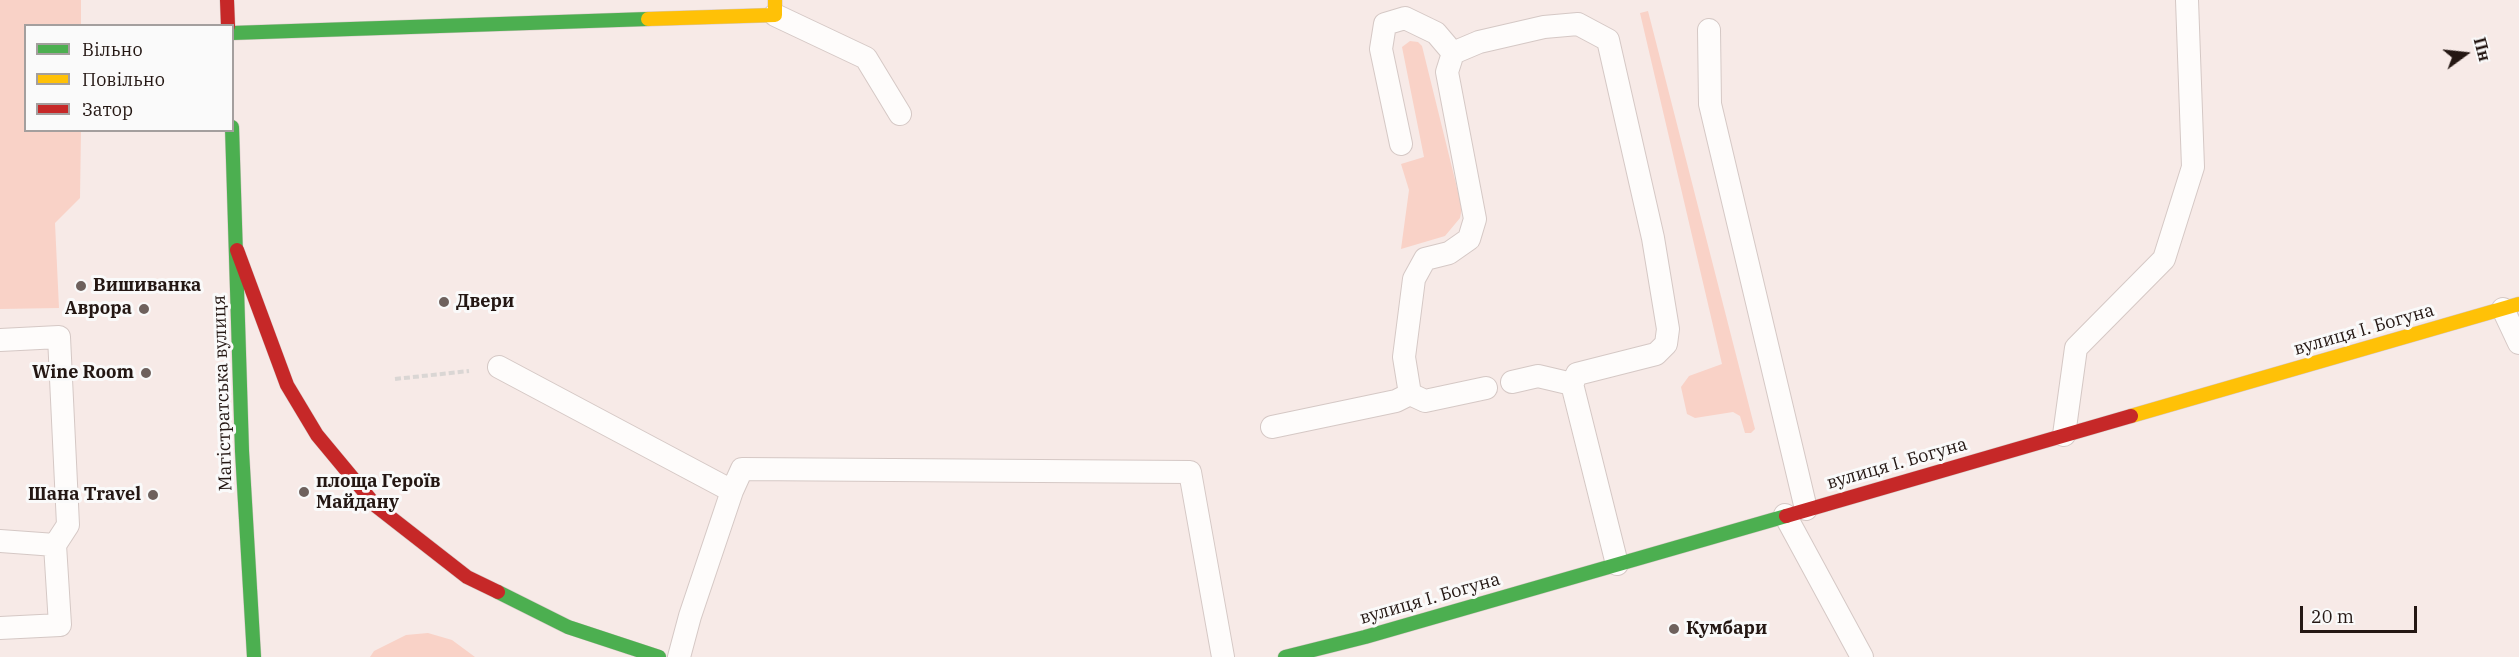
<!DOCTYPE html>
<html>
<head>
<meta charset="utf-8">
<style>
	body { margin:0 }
	#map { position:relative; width:2519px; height:657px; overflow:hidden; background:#f7eae7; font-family:"IBM Plex Serif",serif }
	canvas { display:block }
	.legend { position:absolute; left:24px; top:24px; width:210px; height:108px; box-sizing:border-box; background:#fafafa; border:2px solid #a49f9e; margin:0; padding:8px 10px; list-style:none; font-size:18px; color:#241713 }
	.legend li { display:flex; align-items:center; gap:12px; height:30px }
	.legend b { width:30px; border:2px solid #a49f9e }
	.north { position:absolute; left:2435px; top:24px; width:60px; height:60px; -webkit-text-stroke:4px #fafafa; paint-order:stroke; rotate:75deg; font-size:16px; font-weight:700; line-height:24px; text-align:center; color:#241713 }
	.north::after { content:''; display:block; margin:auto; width:21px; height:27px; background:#241713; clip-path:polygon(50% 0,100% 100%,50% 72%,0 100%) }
	.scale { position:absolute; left:2300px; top:606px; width:117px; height:27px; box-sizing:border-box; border:3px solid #241713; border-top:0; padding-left:8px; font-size:18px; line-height:21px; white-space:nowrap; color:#241713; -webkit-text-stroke:4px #fafafa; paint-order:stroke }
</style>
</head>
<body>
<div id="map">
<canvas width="2519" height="657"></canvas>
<ul class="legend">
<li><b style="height:8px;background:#4caf50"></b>Вільно</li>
<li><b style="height:8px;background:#ffc107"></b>Повільно</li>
<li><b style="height:8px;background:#c62828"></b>Затор</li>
</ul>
<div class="north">Пн</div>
<div class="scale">20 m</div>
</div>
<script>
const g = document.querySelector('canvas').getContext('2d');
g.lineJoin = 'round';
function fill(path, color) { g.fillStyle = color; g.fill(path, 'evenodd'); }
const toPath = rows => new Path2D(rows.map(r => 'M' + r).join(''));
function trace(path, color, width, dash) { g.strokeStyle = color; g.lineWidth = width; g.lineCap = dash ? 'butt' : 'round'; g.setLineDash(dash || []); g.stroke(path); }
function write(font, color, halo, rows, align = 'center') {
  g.font = font + ' "IBM Plex Serif",serif'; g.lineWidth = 6; g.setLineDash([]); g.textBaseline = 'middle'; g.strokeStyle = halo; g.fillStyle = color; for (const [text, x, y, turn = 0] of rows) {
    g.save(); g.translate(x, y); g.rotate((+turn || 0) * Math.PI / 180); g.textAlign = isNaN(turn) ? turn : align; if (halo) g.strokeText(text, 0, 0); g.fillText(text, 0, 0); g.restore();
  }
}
const green = toPath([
	[0,0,81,0,81,25,26,26,26,130,81,131,80,198,55,223,59,308,0,309],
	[1648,11,1755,429,1751,433,1745,433,1740,416,1733,412,1695,418,1687,414,1681,387,1689,376,1722,364,1640,13],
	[1410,41,1418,42,1422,46,1462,208,1460,218,1445,236,1401,249,1409,190,1401,164,1424,157,1402,47],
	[428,633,452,640,475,657,370,657,374,651,406,635]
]);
const path = toPath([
	[395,379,469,371]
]);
const lane = toPath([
	[775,15,866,58,900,114],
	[1709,30,1710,104,1806,509],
	[1401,144,1381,49,1385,24,1405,18,1436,33,1453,53],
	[2503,309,2519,343],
	[0,340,59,337,68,525,55,545],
	[499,367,732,491,690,616,679,657],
	[1512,382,1538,376,1572,384],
	[1486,388,1425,401,1410,394,1404,357,1414,279,1425,259,1449,253,1469,239,1475,219,1447,72,1453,53,1479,42,1544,27,1578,24,1608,40,1653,238,1668,329,1666,344,1656,354,1577,374,1572,384,1617,564],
	[1272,427,1396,401,1410,394],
	[2064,435,2076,348,2164,259,2193,167,2187,0],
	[732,491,742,469,1190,472,1223,657],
	[1785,515,1862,657],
	[0,541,55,545,60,625,0,628]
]);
const fast = toPath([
	[232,33,648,19],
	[232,127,242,451,254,657],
	[498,592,568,627,659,657],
	[1285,657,1365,637,1786,516]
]);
const slow = toPath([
	[648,19,775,15,775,0],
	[2131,416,2519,304]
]);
const jam = toPath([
	[227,0,228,26],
	[237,250,287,385,317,435,376,506,467,577,498,592],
	[1786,516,2131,416]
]);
const markers = [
	[81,286,6,"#6e615d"],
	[444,302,6,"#6e615d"],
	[144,309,6,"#6e615d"],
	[146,373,6,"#6e615d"],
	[304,492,6,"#6e615d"],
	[153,495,6,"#6e615d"],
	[1674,629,6,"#6e615d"]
];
const poiNames = [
	["Вишиванка",93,286],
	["Двери",456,302],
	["Аврора",132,309,"right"],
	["Wine Room",134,373,"right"],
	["площа Героїв",316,482],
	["Майдану",316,503],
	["Шана Travel",141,495,"right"],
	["Кумбари",1686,629]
];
const streetNames = [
	["вулиця І. Богуна",2364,330,-16],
	["Магістратська вулиця",223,393,-92],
	["вулиця І. Богуна",1897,464,-16],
	["вулиця І. Богуна",1430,599,-16]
];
fill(green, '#f9d2c7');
trace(lane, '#d5c8c5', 24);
trace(fast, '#d5c8c5', 15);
trace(slow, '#d5c8c5', 15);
trace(jam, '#d5c8c5', 15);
trace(path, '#dad6d4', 4, [6, 3]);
trace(lane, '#fefcfb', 22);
trace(fast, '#4caf50', 14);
trace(slow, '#ffc107', 14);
trace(jam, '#c62828', 14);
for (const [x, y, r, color] of markers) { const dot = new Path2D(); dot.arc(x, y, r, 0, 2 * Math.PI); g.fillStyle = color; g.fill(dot); trace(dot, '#fafafa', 2); }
write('bold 18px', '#241713', '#fafafa', poiNames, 'left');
write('18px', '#241713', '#fafafa', streetNames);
</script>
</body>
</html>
